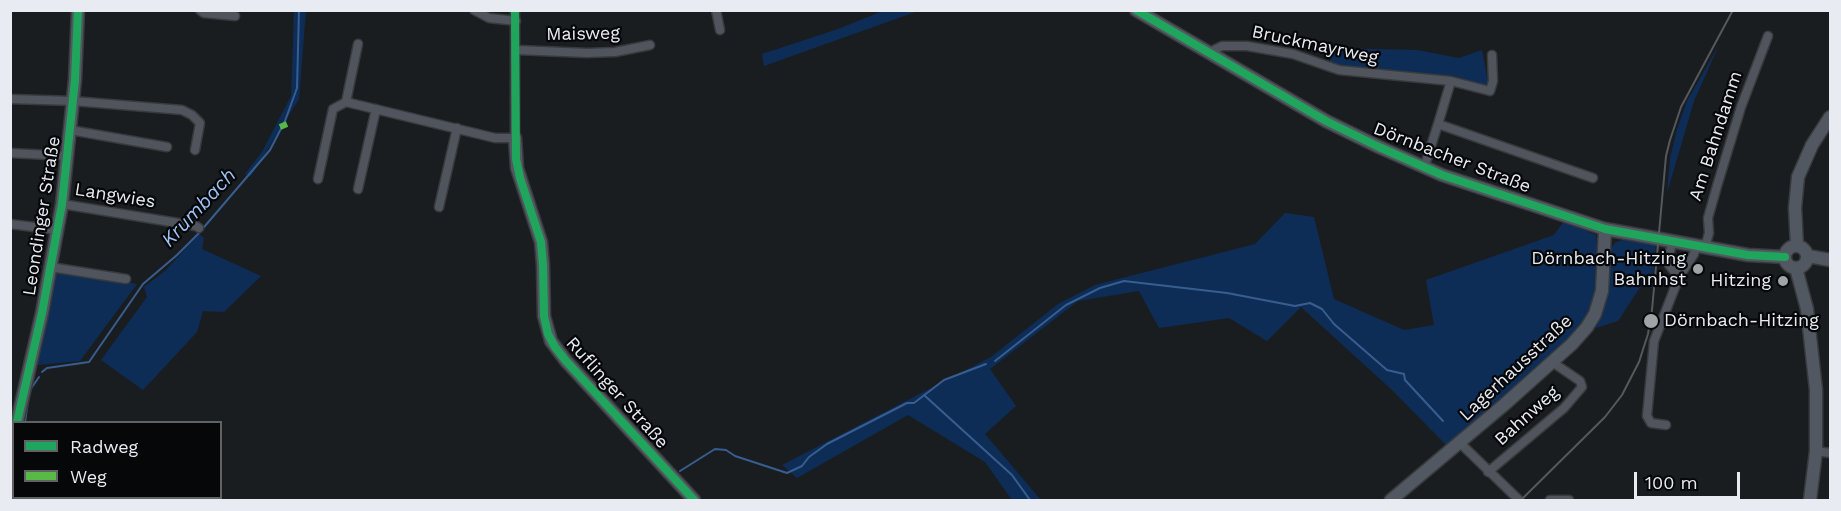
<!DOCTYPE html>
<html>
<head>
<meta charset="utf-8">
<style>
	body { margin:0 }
	#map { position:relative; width:1841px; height:511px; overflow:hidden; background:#1a1d20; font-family:"Work Sans",sans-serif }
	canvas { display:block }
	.frame { position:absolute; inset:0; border:12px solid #e8ebf1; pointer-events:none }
	.legend { position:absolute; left:12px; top:421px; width:210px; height:78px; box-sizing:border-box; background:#050709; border:2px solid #606266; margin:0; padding:8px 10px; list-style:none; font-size:18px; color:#e8ebf1 }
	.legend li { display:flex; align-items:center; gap:12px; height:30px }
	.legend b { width:30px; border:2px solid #606266 }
	.scale { position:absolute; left:1634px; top:472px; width:106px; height:27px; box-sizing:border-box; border:3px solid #e8ebf1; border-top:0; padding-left:8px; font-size:18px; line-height:21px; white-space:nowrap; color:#e8ebf1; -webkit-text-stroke:4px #050709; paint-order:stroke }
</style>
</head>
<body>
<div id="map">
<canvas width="1841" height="511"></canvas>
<div class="frame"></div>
<ul class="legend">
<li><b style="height:8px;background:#20a55d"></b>Radweg</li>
<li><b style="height:8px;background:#58b947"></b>Weg</li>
</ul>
<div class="scale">100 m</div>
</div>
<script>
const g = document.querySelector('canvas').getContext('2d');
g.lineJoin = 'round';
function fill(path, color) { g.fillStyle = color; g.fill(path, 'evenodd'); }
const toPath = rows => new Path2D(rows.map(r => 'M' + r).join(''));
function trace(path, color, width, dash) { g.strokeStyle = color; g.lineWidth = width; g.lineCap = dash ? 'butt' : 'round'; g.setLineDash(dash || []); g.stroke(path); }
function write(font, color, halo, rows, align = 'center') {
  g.font = font + ' "Work Sans",sans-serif'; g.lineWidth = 4.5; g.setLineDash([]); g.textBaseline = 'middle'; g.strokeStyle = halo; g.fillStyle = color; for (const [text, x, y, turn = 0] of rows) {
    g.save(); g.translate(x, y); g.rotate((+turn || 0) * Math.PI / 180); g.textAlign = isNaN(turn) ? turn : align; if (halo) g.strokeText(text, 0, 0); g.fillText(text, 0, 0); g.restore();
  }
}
const green = toPath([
	[885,10,918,11,764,66,762,54,838,29],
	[294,11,306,11,299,99,251,176,245,174,262,152,291,96],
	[1720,43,1694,101,1667,193,1670,158,1677,129,1687,101],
	[1331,48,1417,50,1459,58,1482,50,1489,87,1454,76,1377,73,1330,64],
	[1285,213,1314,217,1334,299,1404,330,1434,325,1426,280,1554,235,1564,221,1596,235,1598,255,1597,284,1594,307,1585,324,1448,447,1392,390,1301,307,1267,341,1229,318,1159,328,1139,291,1078,301,990,369,1016,406,985,434,1041,500,1012,500,985,462,908,415,797,478,782,465,991,357,1058,304,1095,285,1255,244],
	[199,234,204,238,202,249,261,276,224,312,203,311,197,332,143,390,101,360,147,297,144,287,165,271],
	[1622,240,1656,243,1652,288,1641,286,1618,321,1596,328,1607,299,1611,248,1615,243],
	[54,270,137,284,80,361,38,365,35,363]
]);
const stream = toPath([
	[995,361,1066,305,1100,288,1124,281,1227,293,1295,306,1310,303,1322,309,1334,324,1387,370,1404,374,1405,380,1443,421],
	[42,372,47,368,89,362,143,284,177,255,199,233,270,150,285,121,297,88,299,10],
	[30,390,39,377],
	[924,395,1012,475,1030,500],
	[25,422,29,395],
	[680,471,715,449,726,450,735,456,787,473,802,466,809,457,827,444,907,403,914,403,944,380,986,364],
	[19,498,19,500]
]);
const street = toPath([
	[200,10,204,13,235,16],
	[474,10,489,18,516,21],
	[716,10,720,30],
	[517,50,587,53,615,52,650,45],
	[1211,55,1214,50,1222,46,1247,46,1293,54,1339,70,1451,81],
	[10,99,73,101,182,110,192,115,200,123,195,150],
	[346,102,358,44],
	[1438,124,1451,81,1490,91,1493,81,1492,55],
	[70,130,167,147],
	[10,153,67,156],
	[1424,168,1438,124,1593,178],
	[318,179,333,109,346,102,495,138,515,138,515,10],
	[358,189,376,109],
	[62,204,196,226,199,228],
	[439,207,457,128],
	[10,224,58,230],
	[1673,240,1669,255,1669,265,1679,277],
	[1705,248,1709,233,1708,218,1717,186,1741,107,1768,36],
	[50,267,126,279],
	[1666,425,1651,423,1647,416,1654,341,1679,277,1694,254,1696,246],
	[1460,443,1519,500],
	[1816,451,1830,453],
	[1488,472,1564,408,1582,387,1580,381,1552,362],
	[1550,500,1569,500]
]);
const secondary = toPath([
	[1136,10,1326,121,1379,147,1442,175,1605,229,1748,255,1785,257],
	[515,138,517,168,541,242,543,265,544,316,551,341,566,361,694,500],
	'1785 257a11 11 0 1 1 22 0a11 11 0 1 1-22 0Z',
	[1797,246,1795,208,1798,177,1812,145,1830,117],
	[1808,256,1830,260],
	[1796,268,1807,309,1816,390,1816,451,1810,500],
	[17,422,42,313,62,204,75,80,78,10],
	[10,461,14,440],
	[1391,500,1505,404,1572,344,1587,327,1595,314,1602,291,1605,229]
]);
const rail = toPath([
	[1521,500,1605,417,1622,395,1639,362,1648,334,1652,310,1666,156,1670,140,1681,107,1733,10]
]);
const quiet = toPath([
	[280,127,287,124]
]);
const cycleway = toPath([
	[515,10,516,159,520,178,541,242,543,265,544,316,548,334,555,347,566,361,694,500],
	[1136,10,1326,121,1379,147,1442,175,1605,229,1748,255,1785,257],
	[17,422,42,313,62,204,75,80,78,10]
]);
const markers = [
	[1698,269,6,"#a0a3a8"],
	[1783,281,6,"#a0a3a8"],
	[1651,321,8,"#a0a3a8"]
];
const streetNames = [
	["Maisweg",583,34,-1],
	["Bruckmayrweg",1315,45,12],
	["Am Bahndamm",1716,136,-72],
	["Dörnbacher Straße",1452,158,21],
	["Langwies",115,196,9],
	["Leondinger Straße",42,216,-81],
	["Lagerhausstraße",1516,368,-43],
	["Ruflinger Straße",617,393,48],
	["Bahnweg",1527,416,-42]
];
const poiNames = [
	["Dörnbach-Hitzing",1686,259],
	["Bahnhst",1686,280],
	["Hitzing",1771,281],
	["Dörnbach-Hitzing",1664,321,"left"]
];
const waterNames = [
	["Krumbach",199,208,-47]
];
fill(green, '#0d2d57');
trace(stream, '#385d8f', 2);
trace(street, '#383a3c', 11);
trace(secondary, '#383a3c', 15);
trace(street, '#50555d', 8);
trace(secondary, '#515861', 12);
trace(rail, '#56585c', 2);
trace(quiet, '#58b947', 6, [12, 6]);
trace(cycleway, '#20a55d', 8);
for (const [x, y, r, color] of markers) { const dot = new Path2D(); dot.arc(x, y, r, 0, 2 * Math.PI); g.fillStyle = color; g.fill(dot); trace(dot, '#050709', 2); }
write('18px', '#e8ebf1', '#050709', streetNames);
write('18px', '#e8ebf1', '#050709', poiNames, 'right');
write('italic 20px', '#a0c2f2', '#050709', waterNames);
</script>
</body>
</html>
